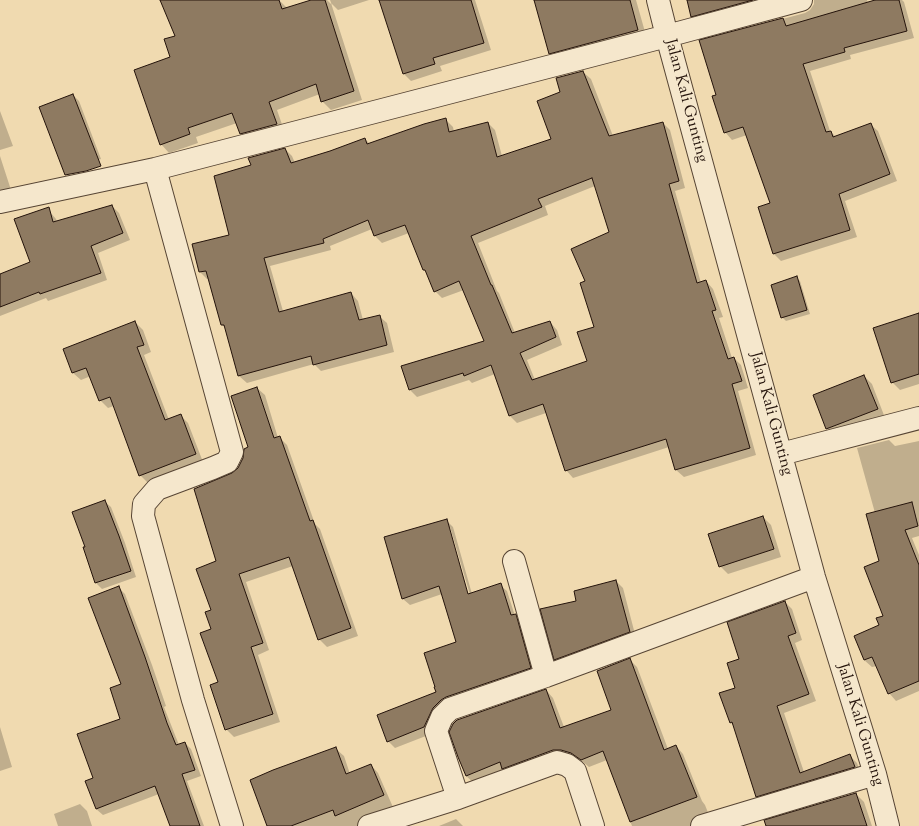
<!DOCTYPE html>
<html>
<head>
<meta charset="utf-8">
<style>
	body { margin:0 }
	canvas { display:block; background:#f0dab0 }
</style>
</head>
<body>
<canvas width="919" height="826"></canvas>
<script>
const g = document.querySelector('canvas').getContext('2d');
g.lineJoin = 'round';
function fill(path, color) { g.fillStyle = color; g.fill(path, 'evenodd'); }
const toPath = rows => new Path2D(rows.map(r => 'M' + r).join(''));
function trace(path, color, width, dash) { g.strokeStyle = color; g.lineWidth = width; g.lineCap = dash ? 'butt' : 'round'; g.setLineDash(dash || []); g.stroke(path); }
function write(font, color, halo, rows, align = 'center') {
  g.font = font + ' "Sorts Mill Goudy",serif'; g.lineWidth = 3; g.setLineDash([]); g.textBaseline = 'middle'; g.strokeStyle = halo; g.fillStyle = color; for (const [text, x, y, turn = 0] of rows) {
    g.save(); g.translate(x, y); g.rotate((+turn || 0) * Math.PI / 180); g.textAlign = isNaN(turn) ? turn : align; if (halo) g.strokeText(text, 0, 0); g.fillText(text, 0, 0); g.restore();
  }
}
const shadow = toPath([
	[272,0,279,0,286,7,287,9,314,0,327,0,332,5,330,0,369,0,338,10,331,3,362,100,331,110,322,101,320,94,277,110,285,133,249,142,241,133,237,123,196,137,198,143,169,153,161,144,171,58],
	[380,0,475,0,491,50,440,66,442,71,411,81,404,74],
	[535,0,636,0,647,39,560,63,550,53],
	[688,0,786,0,699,23,692,16],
	[814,0,867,0,868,3,878,0,902,0,904,2,914,38,850,55,851,59,810,71,830,131,836,137,870,124,878,131,897,181,845,201,857,237,781,261,774,254,771,204,747,135,732,140,725,132,718,96,700,41,805,13,810,10,814,4],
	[583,72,591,79,613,136,663,123,670,130,685,188,675,191,701,283,706,281,713,289,723,317,719,318,732,358,734,358,741,365,748,388,738,391,756,455,684,477,676,470,669,447,573,478,566,470,546,413,517,423,510,416,495,374,472,383,469,380,417,397,409,389,486,342,464,290,442,298,435,291,428,274,424,270,409,233,382,243,375,236,372,229,330,246,331,250,270,266,283,311,351,293,358,301,363,320,379,316,387,323,394,352,321,371,314,364,247,383,239,376,226,328,222,325,209,279,207,279,200,272,231,236,252,166,285,149,292,156,295,163,365,139,370,144,445,119,453,127,454,132,488,123,495,130,502,156,552,139,561,93],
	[595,186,610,232,587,282,596,327,588,362,535,380,527,360,562,345,557,330,550,322,515,333,499,293,497,291,478,243,548,215,545,206],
	[73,95,79,101,101,159,68,170],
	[0,111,13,146,0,150],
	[0,156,11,190,0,194],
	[112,206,119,213,130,240,98,253,107,280,48,301,46,298,0,316,0,275,31,263,50,212,56,219,57,222],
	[797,278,800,281,810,314,786,321,782,317],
	[919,314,919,384,900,390,892,382],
	[135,322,143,330,151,352,144,355,169,420,180,415,188,423,203,462,148,483,140,475,114,406,108,408,100,400,91,376,81,380,73,373],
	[864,376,872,384,887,423,835,436,827,428],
	[257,388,265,395,278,438,279,437,287,445,315,524,320,529,358,636,327,647,319,639,293,566,246,582,269,650,258,655,280,722,234,737,226,729,219,683,212,630,212,610,218,562,232,474,239,468,249,448],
	[889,440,895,446,919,441,919,536,912,538,919,555,919,691,896,701,889,693,877,666,872,667,864,660,885,616,875,513,857,448],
	[104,501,111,507,125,543,136,577,102,589,96,583,84,548,86,547],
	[763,517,771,525,781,557,728,574,720,566],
	[446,520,453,527,472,594,500,585,507,591,515,616,522,622,537,675,452,704,431,734,395,748,388,741,437,692,458,643,442,594,410,605,403,599,385,538],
	[448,527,450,527,471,598,469,599],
	[616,581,623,588,636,638,562,666,555,659,578,601],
	[118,587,125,594,152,665,166,706,164,707,179,745,185,743,191,749,201,776,187,781,204,826,171,826,159,794,103,815,96,809,94,778,121,719,122,685],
	[785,602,792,609,802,640,795,643,816,701,784,713,804,772,850,756,857,763,861,774,765,803,757,796,734,726,731,723,721,694,736,688,740,659],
	[630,660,637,667,668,749,676,746,683,754,702,801,705,805,711,820,700,826,632,826,607,760,589,767,583,762,568,757,474,783,466,776,546,690,553,698,564,727,612,710],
	[0,727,12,767,0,771],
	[336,749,344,756,350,774,371,765,378,773,396,814,367,826,268,826],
	[856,794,864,802,872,826,767,826],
	[80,804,87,811,92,826,58,826,54,814],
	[456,819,463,826,439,826]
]);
const building = toPath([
	[160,0,279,0,282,9,311,0,325,0,354,91,321,102,316,84,269,102,277,124,240,134,232,113,188,128,190,134,160,145,134,70,170,57,164,39,175,36,160,0],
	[379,0,471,0,484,43,433,58,435,64,403,74,379,0],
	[534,0,630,0,638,30,549,54,534,0],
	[687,0,753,0,691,17,687,0],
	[875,0,899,0,907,31,844,48,845,52,803,64,826,132,831,131,833,137,871,123,890,174,839,194,850,230,773,254,758,207,770,203,743,127,724,133,712,96,716,95,699,40,783,18,786,26,875,0],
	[583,71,609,136,663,122,679,181,669,184,697,283,706,280,716,310,712,311,728,359,734,357,742,381,732,384,750,448,675,470,666,439,565,471,543,404,509,416,491,365,464,376,463,373,409,390,401,366,484,341,459,281,434,292,425,270,423,270,405,225,374,236,368,220,323,239,324,243,264,258,279,312,351,292,359,320,380,315,387,345,313,365,311,356,238,376,224,325,221,325,206,271,199,272,192,244,229,235,214,176,251,165,248,158,285,148,291,163,330,151,365,138,367,144,424,124,446,118,449,132,488,122,497,157,551,139,537,101,560,92,556,78,583,71],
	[592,178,609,232,571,249,585,281,580,283,594,327,577,332,587,361,532,380,520,353,556,337,550,321,512,333,492,285,491,285,471,236,542,207,538,199,592,178],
	[73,94,101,166,86,171,65,175,39,107,73,94],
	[112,205,123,233,91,246,101,273,40,294,39,292,0,307,0,274,30,262,14,219,49,207,53,222,112,205],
	[797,276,807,310,781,318,771,285,797,276],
	[919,313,919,374,891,383,873,328,919,313],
	[135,321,144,345,137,347,165,420,181,414,196,454,139,476,110,397,99,401,86,368,72,373,63,349,135,321],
	[864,375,878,409,826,429,813,395,864,375],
	[257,387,274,438,280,436,310,521,313,520,351,628,318,640,289,557,239,574,263,643,251,647,273,714,225,730,210,685,218,682,200,633,211,629,205,612,211,610,196,569,216,561,194,489,232,473,238,468,243,458,244,449,248,447,231,396,257,387],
	[105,500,119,536,131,571,95,583,83,547,85,547,72,512,105,500],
	[912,502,918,526,905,530,919,565,919,681,888,694,872,657,864,660,854,636,879,625,876,618,883,616,864,567,879,561,866,514,912,502],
	[763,516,774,549,719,567,708,534,763,516],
	[447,519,468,594,501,583,511,615,516,614,531,668,446,697,441,700,433,708,431,712,424,727,387,742,377,715,436,692,434,687,435,687,424,653,456,642,439,586,402,599,384,537,447,519],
	[616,580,630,632,554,660,540,609,576,601,574,591,616,580],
	[119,586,145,657,167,723,176,745,185,742,195,770,182,774,200,826,170,826,155,786,96,809,85,781,93,778,77,734,120,719,110,688,121,684,88,598,119,586],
	[785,601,796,633,788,636,809,694,777,706,800,773,850,754,855,767,756,797,732,722,730,723,719,693,735,688,727,663,739,659,727,622,785,601],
	[630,658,664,750,676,745,697,797,630,822,603,751,581,760,571,753,561,750,553,750,502,769,500,762,466,776,458,757,449,732,453,724,457,720,546,689,560,728,611,710,597,671,630,658],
	[336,747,346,774,371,764,384,795,335,816,333,810,291,826,267,826,250,780,273,770,336,747],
	[856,793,867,826,766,826,764,820,856,793]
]);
const street = toPath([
	[658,0,667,36,814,577,875,774,888,826],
	[155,169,232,452,227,462,213,468,157,489,144,504,143,516,193,700,232,826],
	[0,202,155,169,667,36,801,0],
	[781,454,919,418],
	[514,561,546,676,814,577],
	[458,798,557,762,567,765,575,771,593,826],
	[369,826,458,798,436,731,442,717,450,709,546,676],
	[702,826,875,774]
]);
const streetNames = [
	["Jalan Kali Gunting",685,101,75],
	["Jalan Kali Gunting",770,414,75],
	["Jalan Kali Gunting",859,725,73]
];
fill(shadow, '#0003');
fill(building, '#8e7a61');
trace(building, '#24130b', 1);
trace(street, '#574534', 24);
trace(street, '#f5e7cc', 22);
write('16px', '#24130b', '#f5e7cc', streetNames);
</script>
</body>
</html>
